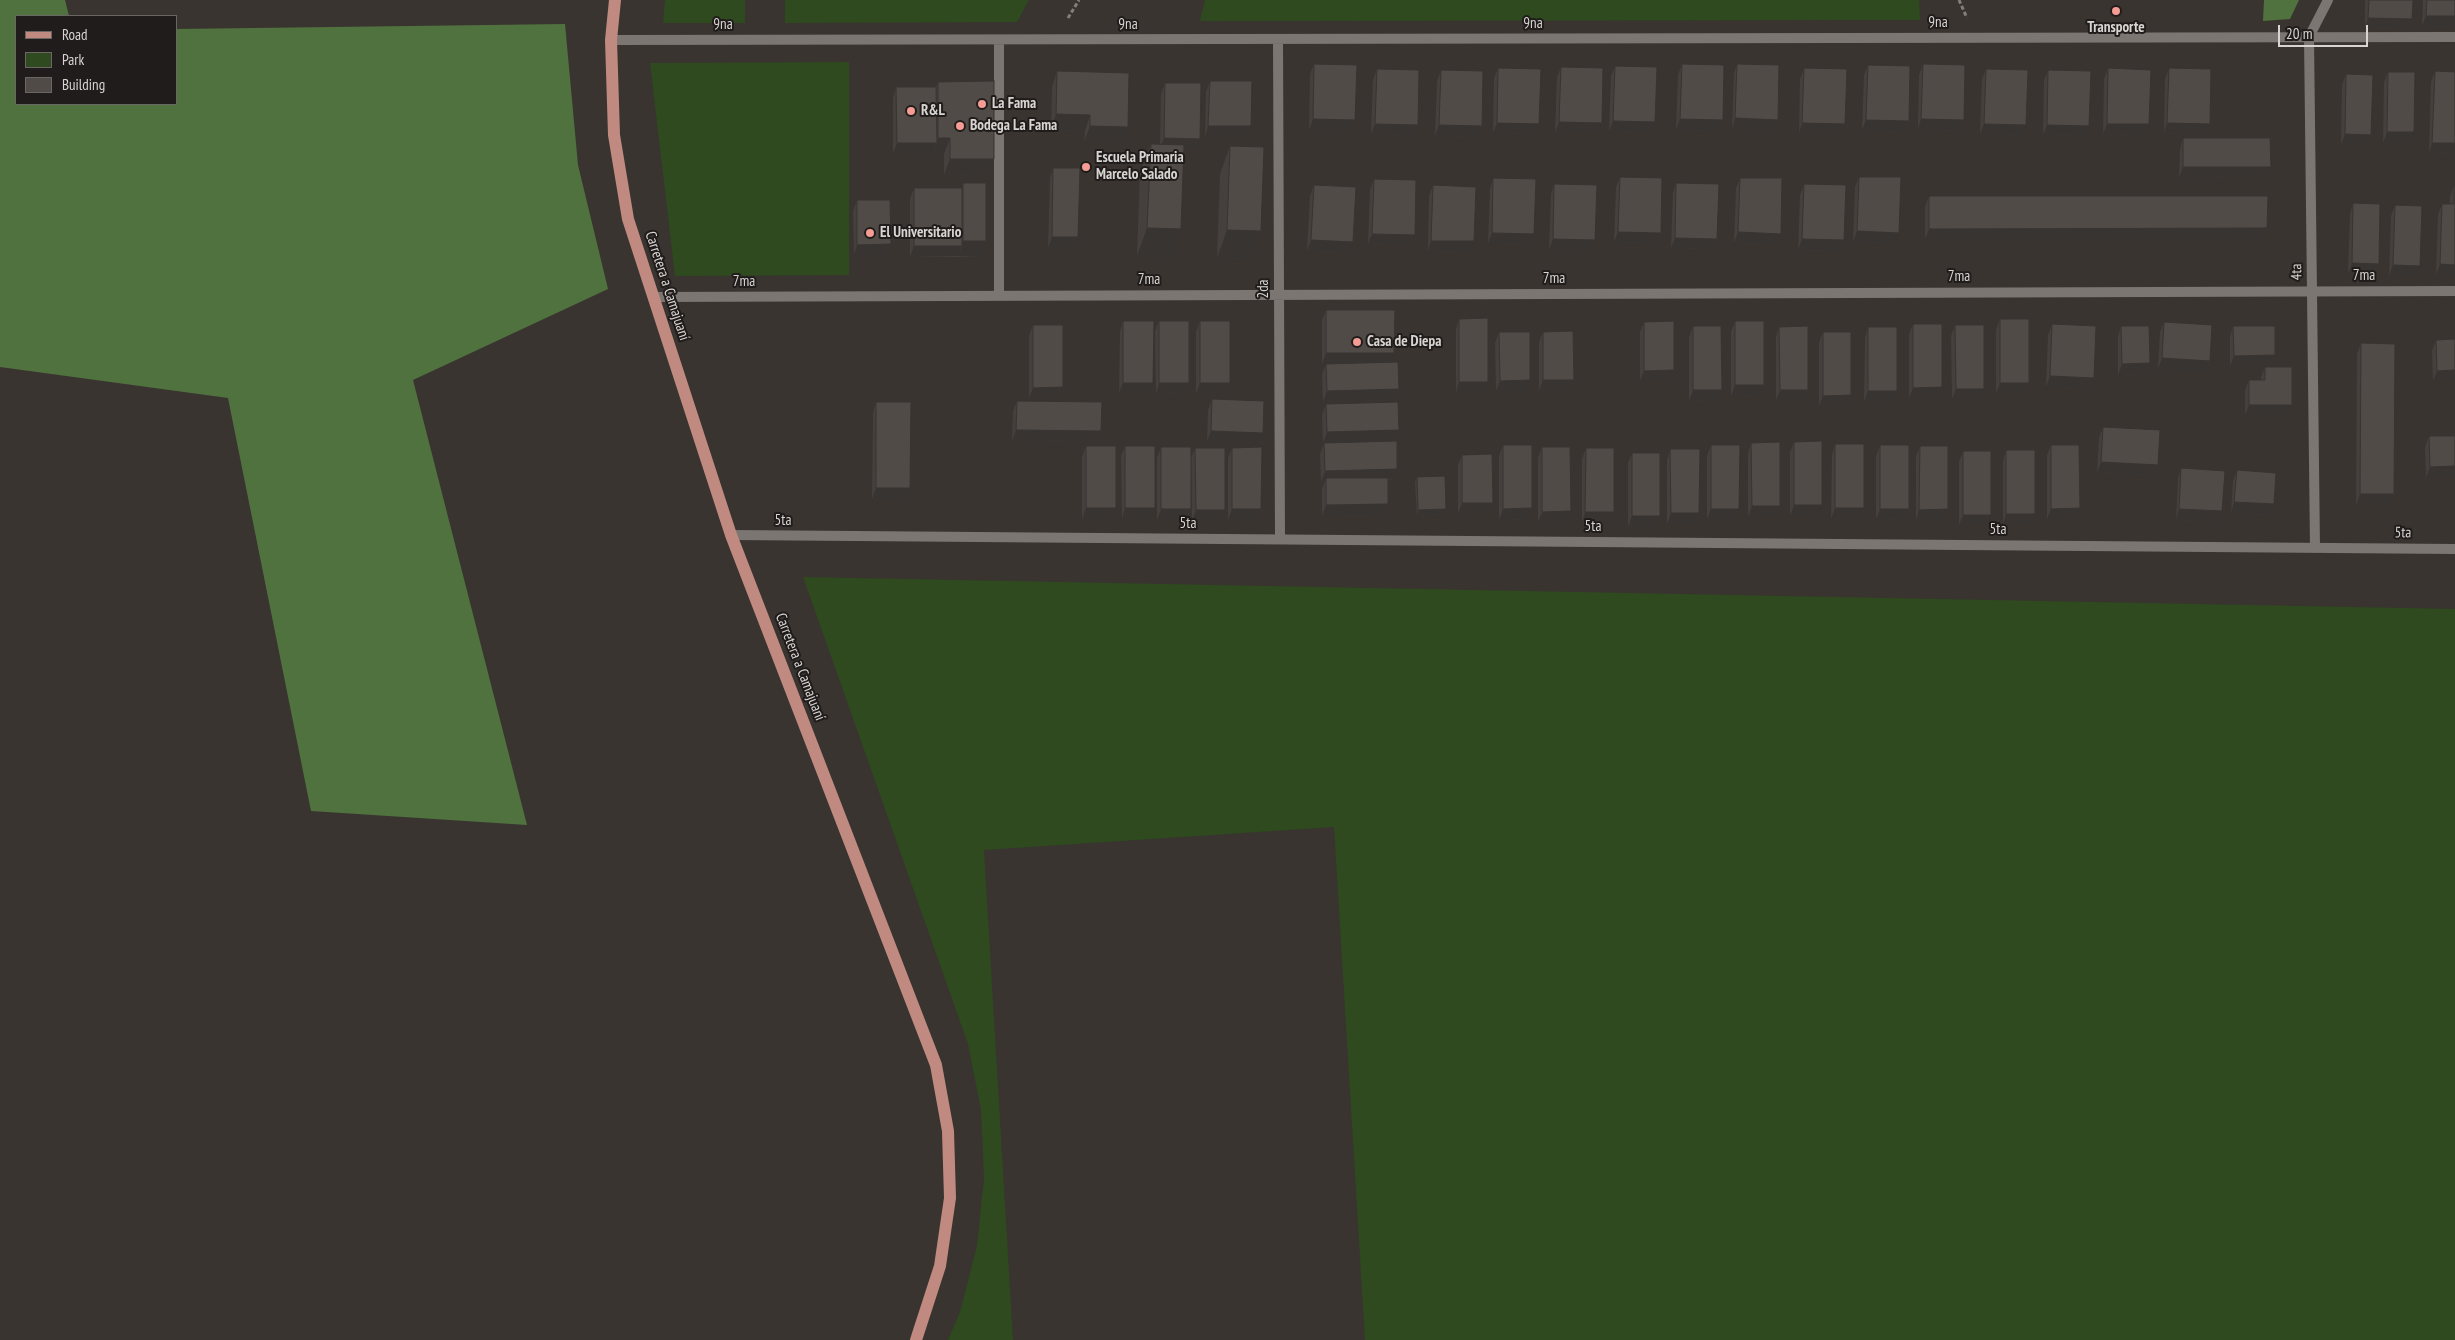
<!DOCTYPE html>
<html>
<head>
<meta charset="utf-8">
<style>
	body { margin:0 }
	#map { position:relative; width:2455px; height:1340px; overflow:hidden; background:#393430; font-family:"PT Sans Narrow",sans-serif }
	canvas { display:block }
	.legend { position:absolute; left:15px; top:15px; width:162px; height:90px; box-sizing:border-box; background:#1f1c1b; border:1px solid #696664; margin:0; padding:6px 9px; list-style:none; font-size:15px; color:#d7d4d1 }
	.legend li { display:flex; align-items:center; gap:10px; height:25px }
	.legend b { width:25px; border:1px solid #696664 }
	.scale { position:absolute; left:2278px; top:25px; width:90px; height:22px; box-sizing:border-box; border:2px solid #d7d4d1; border-top:0; padding-left:6px; font-size:15px; line-height:18px; white-space:nowrap; color:#d7d4d1; -webkit-text-stroke:4px #1f1c1b; paint-order:stroke }
</style>
</head>
<body>
<div id="map">
<canvas width="2455" height="1340"></canvas>
<ul class="legend">
<li><b style="height:6px;background:#c08a80"></b>Road</li>
<li><b style="height:14px;background:#2e4a1e"></b>Park</li>
<li><b style="height:14px;background:#504b47"></b>Building</li>
</ul>
<div class="scale">20 m</div>
</div>
<script>
const g = document.querySelector('canvas').getContext('2d');
g.lineJoin = 'round';
function fill(path, color) { g.fillStyle = color; g.fill(path, 'evenodd'); }
const toPath = rows => new Path2D(rows.map(r => 'M' + r).join(''));
function trace(path, color, width, dash) { g.strokeStyle = color; g.lineWidth = width; g.lineCap = dash ? 'butt' : 'round'; g.setLineDash(dash || []); g.stroke(path); }
function write(font, color, halo, rows, align = 'center') {
  g.font = font + ' "PT Sans Narrow",sans-serif'; g.lineWidth = 4; g.setLineDash([]); g.textBaseline = 'middle'; g.strokeStyle = halo; g.fillStyle = color; for (const [text, x, y, turn = 0] of rows) {
    g.save(); g.translate(x, y); g.rotate((+turn || 0) * Math.PI / 180); g.textAlign = isNaN(turn) ? turn : align; if (halo) g.strokeText(text, 0, 0); g.fillText(text, 0, 0); g.restore();
  }
}
const green = toPath([
	[665,0,745,0,745,23,663,23],
	[785,0,1029,0,1017,22,785,23],
	[1205,0,1919,0,1920,20,1200,21],
	[849,62,849,275,675,276,650,63],
	[803,577,2455,609,2455,1340,1365,1340,1334,827,984,850,1013,1340,948,1340,960,1312,977,1246,984,1178,981,1110,968,1044]
]);
const forest = toPath([
	[0,0,65,0,69,16,16,16,16,104,176,104,176,29,565,24,578,165,608,289,413,380,527,825,311,811,228,398,0,367],
	[2264,0,2299,0,2290,19,2263,21]
]);
const path = toPath([
	[1959,0,1967,18],
	[1068,18,1079,0]
]);
const street = toPath([
	[1278,39,1280,539],
	[611,40,2455,37],
	[999,296,999,40],
	[653,297,2455,291],
	[731,535,2455,549],
	[2315,548,2309,37,2328,0]
]);
const primary = toPath([
	[615,0,611,40,614,135,628,219,731,535,936,1065,948,1131,950,1198,940,1266,916,1340]
]);
const wall = toPath([
	[2365,0,2413,0,2412,19,2408,29,2365,28],
	[2423,0,2455,0,2455,27,2422,26],
	[1314,64,1351,130,1309,130,1310,74],
	[1682,64,1723,120,1719,131,1676,130,1678,75],
	[1737,64,1774,130,1732,129,1734,74],
	[1923,64,1964,120,1960,131,1918,129,1919,75],
	[1868,65,1909,121,1905,132,1862,130,1864,75],
	[1615,66,1652,132,1609,131,1611,76],
	[1561,67,1598,133,1555,133,1557,77],
	[1498,68,1535,134,1493,133,1494,78],
	[1804,68,1841,135,1799,133,1800,79],
	[2108,68,2145,135,2103,134,2104,79],
	[2169,68,2210,124,2206,135,2164,133,2165,79],
	[1377,69,1414,135,1371,134,1373,80],
	[1986,69,2022,136,1980,134,1982,79],
	[1441,70,1482,126,1478,137,1435,136,1437,81],
	[2048,70,2085,136,2043,135,2044,80],
	[1057,71,1128,127,1122,143,1084,142,1085,131,1051,130,1052,87],
	[2435,71,2455,72,2455,154,2429,153,2431,82],
	[2388,72,2410,143,2383,143,2384,82],
	[2346,74,2368,145,2341,145,2342,85],
	[1210,81,1247,137,1205,137,1206,92],
	[938,82,994,159,988,174,944,175,944,154,893,153,893,98,896,87,936,87],
	[1165,83,1196,149,1184,149,1171,258,1137,256,1140,172,1151,144,1160,144,1161,94],
	[2183,138,2267,177,2179,178,2180,149],
	[1230,146,1261,231,1250,259,1217,258,1220,174],
	[1053,168,1074,248,1048,248,1050,178],
	[1620,177,1661,233,1657,243,1614,242,1616,187],
	[1859,177,1895,243,1853,242,1855,187],
	[1493,178,1530,244,1488,243,1490,189],
	[1740,178,1781,234,1777,244,1734,243,1736,188],
	[1374,179,1411,246,1368,244,1370,190],
	[963,183,986,241,980,257,910,257,910,199,914,188,962,188],
	[1676,183,1717,239,1713,249,1671,248,1673,193],
	[1554,184,1591,250,1549,250,1551,194],
	[1804,184,1841,251,1798,250,1800,195],
	[1314,185,1349,252,1307,251,1310,196],
	[1433,185,1470,252,1428,251,1429,196],
	[2454,186,2455,275,2436,275,2438,215,2442,204,2450,204,2450,196],
	[1929,196,2267,228,2263,239,1925,239,1925,207],
	[857,200,891,244,887,255,854,255,853,211],
	[2353,203,2375,275,2348,274,2350,214],
	[2395,205,2416,276,2389,276,2391,216],
	[1326,310,1391,362,1399,389,1395,400,1323,402,1322,374,1326,364,1331,364,1322,364,1322,320],
	[1459,319,1484,393,1456,393,1456,329],
	[2000,319,2025,393,1996,393,1996,330],
	[1123,321,1149,393,1119,393,1120,331],
	[1159,321,1185,393,1156,394,1155,331],
	[1200,321,1226,394,1196,394,1196,332],
	[1735,321,1764,385,1760,395,1731,396,1731,332],
	[1644,322,1671,381,1640,381,1640,332],
	[2164,322,2210,361,2206,372,2158,369,2160,332],
	[1913,324,1938,398,1909,398,1909,334],
	[2052,324,2090,388,2046,387,2048,335],
	[1033,325,1059,398,1029,398,1029,336],
	[1955,325,1980,399,1952,399,1951,336],
	[1693,326,1722,390,1718,400,1689,401,1689,337],
	[2121,326,2150,363,2146,374,2118,375,2118,337],
	[2233,326,2275,355,2271,366,2230,366,2230,337],
	[1779,327,1808,390,1804,401,1776,401,1776,337],
	[1868,327,1897,391,1893,401,1864,402,1865,338],
	[1499,332,1530,380,1527,391,1496,391,1495,343],
	[1543,332,1574,380,1570,390,1539,391,1539,342],
	[1823,332,1851,395,1847,406,1819,406,1819,343],
	[2455,339,2433,381,2432,351,2436,340],
	[2361,343,2390,505,2356,505,2357,354],
	[2265,367,2292,405,2288,415,2245,415,2245,390,2249,380,2261,380,2261,377],
	[1212,399,1263,433,1259,443,1207,442,1208,410],
	[1017,401,1101,431,1097,442,1012,441,1013,411],
	[876,402,907,499,872,499,873,413],
	[1326,404,1395,441,1323,443,1322,415],
	[2103,427,2155,475,2097,473,2099,438],
	[2429,436,2455,436,2426,478,2425,447],
	[1794,442,1818,516,1790,516,1790,452],
	[1324,443,1393,479,1388,480,1385,515,1322,516,1322,489,1325,481,1321,482,1320,454],
	[1751,443,1776,517,1748,517,1748,453],
	[1835,444,1864,508,1860,518,1831,519,1832,455],
	[1503,445,1532,508,1528,519,1499,520,1499,456],
	[1711,445,1736,519,1707,519,1707,456],
	[1880,445,1909,509,1905,520,1876,519,1876,456],
	[2051,445,2080,508,2076,519,2047,519,2047,455],
	[1086,446,1112,519,1082,519,1082,457],
	[1125,446,1151,519,1122,519,1121,456],
	[1920,446,1948,509,1944,520,1916,520,1916,456],
	[1161,447,1191,509,1187,520,1157,520,1157,458],
	[1542,447,1571,511,1567,522,1538,522,1538,458],
	[1195,448,1221,521,1192,521,1191,458],
	[1232,448,1261,509,1257,520,1228,520,1228,458],
	[1586,448,1614,512,1610,522,1582,523,1582,459],
	[1670,449,1699,513,1696,524,1667,524,1667,460],
	[2006,450,2035,514,2031,524,2003,524,2003,461],
	[1963,451,1987,525,1959,525,1959,462],
	[1632,453,1656,527,1628,527,1628,463],
	[1462,455,1493,503,1489,513,1458,514,1458,465],
	[2181,468,2218,522,2176,520,2178,479],
	[2237,470,2271,515,2231,513,2233,481],
	[1417,477,1444,514,1417,516,1415,482]
]);
const shadedWall = toPath([
	[2426,16,2455,16,2455,27,2422,26],
	[2368,18,2412,19,2408,29,2365,28],
	[1056,114,1090,115,1085,131,1051,130],
	[1735,118,1778,120,1774,130,1732,129],
	[1313,119,1355,120,1351,130,1309,130],
	[1680,119,1723,120,1719,131,1676,130],
	[1921,119,1964,120,1960,131,1918,129],
	[1866,120,1909,121,1905,132,1862,130],
	[1613,121,1655,122,1652,132,1609,131],
	[1559,122,1602,123,1598,133,1555,133],
	[1497,123,1539,124,1535,134,1493,133],
	[1802,123,1845,124,1841,135,1799,133],
	[2167,123,2210,124,2206,135,2164,133],
	[1375,124,1418,125,1414,135,1371,134],
	[1984,124,2026,125,2022,136,1980,134],
	[2107,124,2149,124,2145,135,2103,134],
	[1439,125,1482,126,1478,137,1435,136],
	[2047,125,2089,126,2085,136,2043,135],
	[1090,126,1128,127,1122,143,1084,142],
	[1208,126,1251,126,1247,137,1205,137],
	[2387,132,2414,132,2410,143,2383,143],
	[2345,134,2371,135,2368,145,2341,145],
	[938,138,950,138,944,154,933,154],
	[1164,138,1200,139,1196,149,1160,149],
	[897,143,937,143,933,154,893,153],
	[2432,143,2455,143,2455,154,2429,153],
	[950,159,994,159,988,174,944,175],
	[2183,167,2271,167,2267,177,2179,178],
	[1147,228,1181,229,1171,258,1137,256],
	[2267,228,2263,239,1925,239,1929,229],
	[1227,230,1261,231,1250,259,1217,258],
	[1857,231,1899,233,1895,243,1853,242],
	[1618,232,1661,233,1657,243,1614,242],
	[1738,232,1781,234,1777,244,1734,243],
	[1492,233,1534,234,1530,244,1488,243],
	[1372,234,1415,235,1411,246,1368,244],
	[1052,237,1078,237,1074,248,1048,248],
	[1675,238,1717,239,1713,249,1671,248],
	[1553,239,1595,240,1591,250,1549,250],
	[1802,239,1844,240,1841,251,1798,250],
	[1311,240,1353,242,1349,252,1307,251],
	[963,241,986,241,980,257,958,256],
	[1431,241,1474,241,1470,252,1428,251],
	[891,244,887,255,854,255,857,245],
	[914,246,962,246,958,256,910,257],
	[2352,263,2379,264,2375,275,2348,274],
	[2440,264,2455,265,2455,275,2436,275],
	[2393,265,2420,266,2416,276,2389,276],
	[1326,353,1394,353,1391,364,1322,364],
	[2275,355,2271,366,2230,366,2234,356],
	[2162,358,2210,361,2206,372,2158,369],
	[2150,363,2146,374,2118,375,2122,364],
	[1674,370,1671,381,1640,381,1644,371],
	[2455,370,2455,381,2433,381,2437,371],
	[2050,376,2094,378,2090,388,2046,387],
	[1530,380,1527,391,1496,391,1500,381],
	[1543,380,1574,380,1570,390,1539,391],
	[1459,382,1488,382,1484,393,1456,393],
	[1123,383,1153,383,1149,393,1119,393],
	[1159,383,1189,383,1185,393,1156,394],
	[1200,383,1230,383,1226,394,1196,394],
	[2000,383,2029,383,2025,393,1996,393],
	[1735,385,1764,385,1760,395,1731,396],
	[1063,387,1059,398,1029,398,1033,388],
	[1942,387,1938,398,1909,398,1913,388],
	[1399,389,1395,400,1323,402,1327,391],
	[1956,389,1984,389,1980,399,1952,399],
	[1693,390,1722,390,1718,400,1689,401],
	[1780,390,1808,390,1804,401,1776,401],
	[1868,391,1897,391,1893,401,1864,402],
	[1851,395,1847,406,1819,406,1823,396],
	[2249,405,2292,405,2288,415,2245,415],
	[1016,430,1101,431,1097,442,1012,441],
	[1399,430,1395,441,1323,443,1327,432],
	[1211,431,1263,433,1259,443,1207,442],
	[2101,462,2158,465,2155,475,2097,473],
	[2455,466,2455,477,2426,478,2430,467],
	[1397,469,1393,479,1326,481,1326,478,1325,481,1321,482,1325,471],
	[876,488,910,488,907,499,872,499],
	[2360,494,2394,494,2390,505,2356,505],
	[2234,502,2274,504,2271,515,2231,513],
	[1462,503,1493,503,1489,513,1458,514],
	[1388,504,1385,515,1322,516,1326,505],
	[1794,505,1822,505,1818,516,1790,516],
	[1752,506,1780,506,1776,517,1748,517],
	[1086,508,1116,508,1112,519,1082,519],
	[1125,508,1155,508,1151,519,1122,519],
	[1532,508,1528,519,1499,520,1503,509],
	[1835,508,1864,508,1860,518,1831,519],
	[2080,508,2076,519,2047,519,2051,509],
	[1161,509,1191,509,1187,520,1157,520],
	[1232,509,1261,509,1257,520,1228,520],
	[1446,509,1444,514,1417,516,1418,510],
	[1711,509,1739,509,1736,519,1707,519],
	[1880,509,1909,509,1905,520,1876,519],
	[1948,509,1944,520,1916,520,1919,510],
	[2179,509,2222,511,2218,522,2176,520],
	[1196,510,1225,510,1221,521,1192,521],
	[1571,511,1567,522,1538,522,1542,512],
	[1585,512,1614,512,1610,522,1582,523],
	[1671,513,1699,513,1696,524,1667,524],
	[2006,514,2035,514,2031,524,2003,524],
	[1963,515,1991,515,1987,525,1959,525],
	[1632,516,1660,516,1656,527,1628,527]
]);
const building = toPath([
	[2369,0,2413,0,2412,19,2368,18,2369,0],
	[2427,0,2455,0,2455,16,2426,16,2427,0],
	[1314,64,1357,65,1355,120,1313,119,1314,64],
	[1682,64,1724,65,1723,120,1680,119,1682,64],
	[1737,64,1779,65,1778,120,1735,118,1737,64],
	[1923,64,1965,65,1964,120,1921,119,1923,64],
	[1868,65,1910,66,1909,121,1866,120,1868,65],
	[1615,66,1657,67,1655,122,1613,121,1615,66],
	[1561,67,1603,68,1602,123,1559,122,1561,67],
	[1498,68,1541,69,1539,124,1497,123,1498,68],
	[1804,68,1847,69,1845,124,1802,123,1804,68],
	[2108,68,2151,70,2149,124,2107,124,2108,68],
	[2169,68,2211,69,2210,124,2167,123,2169,68],
	[1377,69,1419,70,1418,125,1375,124,1377,69],
	[1986,69,2028,70,2026,125,1984,124,1986,69],
	[1441,70,1483,71,1482,126,1439,125,1441,70],
	[2048,70,2091,71,2089,126,2047,125,2048,70],
	[1057,71,1129,73,1128,127,1090,126,1090,115,1056,114,1057,71],
	[2435,71,2455,72,2455,143,2432,143,2435,71],
	[2388,72,2415,72,2414,132,2387,132,2388,72],
	[2346,74,2373,75,2371,135,2345,134,2346,74],
	[994,81,994,159,950,159,950,138,938,138,938,82,994,81],
	[1210,81,1252,81,1251,126,1208,126,1210,81],
	[1165,83,1201,83,1200,139,1164,138,1165,83],
	[896,87,936,87,937,143,897,143,896,87],
	[2183,138,2270,138,2271,167,2183,167,2183,138],
	[1151,144,1184,145,1181,229,1147,228,1151,144],
	[1230,146,1264,147,1261,231,1227,230,1230,146],
	[1053,168,1080,168,1078,237,1052,237,1053,168],
	[1620,177,1662,178,1661,233,1618,232,1620,177],
	[1859,177,1901,177,1899,233,1857,231,1859,177],
	[1493,178,1536,179,1534,234,1492,233,1493,178],
	[1740,178,1782,178,1781,234,1738,232,1740,178],
	[1374,179,1416,180,1415,235,1372,234,1374,179],
	[963,183,986,183,986,241,963,241,963,183],
	[1676,183,1719,184,1717,239,1675,238,1676,183],
	[1554,184,1597,185,1595,240,1553,239,1554,184],
	[1804,184,1846,185,1844,240,1802,239,1804,184],
	[1314,185,1356,187,1353,242,1311,240,1314,185],
	[1433,185,1476,187,1474,241,1431,241,1433,185],
	[2454,186,2455,186,2455,265,2440,264,2442,204,2454,204,2454,186],
	[914,188,962,188,962,246,914,246,914,188],
	[1929,196,2268,196,2267,228,1929,229,1929,196],
	[857,200,890,200,891,244,857,245,857,200],
	[2353,203,2380,204,2379,264,2352,263,2353,203],
	[2395,205,2422,206,2420,266,2393,265,2395,205],
	[1326,310,1395,310,1394,353,1326,353,1326,310],
	[1488,318,1488,382,1459,382,1459,319,1488,318],
	[2000,319,2029,319,2029,383,2000,383,2000,319],
	[1123,321,1154,321,1153,383,1123,383,1123,321],
	[1159,321,1189,321,1189,383,1159,383,1159,321],
	[1200,321,1230,321,1230,383,1200,383,1200,321],
	[1674,321,1674,370,1644,371,1644,322,1674,321],
	[1735,321,1764,321,1764,385,1735,385,1735,321],
	[2164,322,2212,325,2210,361,2162,358,2164,322],
	[1913,324,1942,324,1942,387,1913,388,1913,324],
	[2052,324,2096,326,2094,378,2050,376,2052,324],
	[1033,325,1063,325,1063,387,1033,388,1033,325],
	[1955,325,1984,325,1984,389,1956,389,1955,325],
	[1693,326,1721,326,1722,390,1693,390,1693,326],
	[1808,326,1808,390,1780,390,1779,327,1808,326],
	[2121,326,2149,326,2150,363,2122,364,2121,326],
	[2233,326,2275,326,2275,355,2234,356,2233,326],
	[1868,327,1897,327,1897,391,1868,391,1868,327],
	[1573,331,1574,380,1543,380,1543,332,1573,331],
	[1499,332,1530,332,1530,380,1500,381,1499,332],
	[1823,332,1851,332,1851,395,1823,396,1823,332],
	[2455,339,2455,370,2437,371,2436,340,2455,339],
	[2361,343,2395,344,2394,494,2360,494,2361,343],
	[1398,362,1399,389,1327,391,1326,364,1398,362],
	[2265,367,2292,367,2292,405,2249,405,2249,380,2265,380,2265,367],
	[1212,399,1264,401,1263,433,1211,431,1212,399],
	[1017,401,1102,402,1101,431,1016,430,1017,401],
	[876,402,911,402,910,488,876,488,876,402],
	[1398,402,1399,430,1327,432,1326,404,1398,402],
	[2103,427,2160,430,2158,465,2101,462,2103,427],
	[2429,436,2455,436,2455,466,2430,467,2429,436],
	[1397,441,1397,469,1325,471,1324,443,1397,441],
	[1822,441,1822,505,1794,505,1794,442,1822,441],
	[1780,442,1780,506,1752,506,1751,443,1780,442],
	[1835,444,1864,444,1864,508,1835,508,1835,444],
	[1503,445,1532,445,1532,508,1503,509,1503,445],
	[1711,445,1740,445,1739,509,1711,509,1711,445],
	[1880,445,1909,445,1909,509,1880,509,1880,445],
	[2051,445,2079,445,2080,508,2051,509,2051,445],
	[1086,446,1116,446,1116,508,1086,508,1086,446],
	[1125,446,1155,446,1155,508,1125,508,1125,446],
	[1920,446,1948,446,1948,509,1919,510,1920,446],
	[1161,447,1191,447,1191,509,1161,509,1161,447],
	[1262,447,1261,509,1232,509,1232,448,1262,447],
	[1542,447,1570,447,1571,511,1542,512,1542,447],
	[1195,448,1225,448,1225,510,1196,510,1195,448],
	[1586,448,1614,448,1614,512,1585,512,1586,448],
	[1670,449,1700,449,1699,513,1671,513,1670,449],
	[2006,450,2035,450,2035,514,2006,514,2006,450],
	[1963,451,1991,451,1991,515,1963,515,1963,451],
	[1632,453,1660,453,1660,516,1632,516,1632,453],
	[1492,454,1493,503,1462,503,1462,455,1492,454],
	[2181,468,2225,471,2222,511,2179,509,2181,468],
	[2237,470,2276,473,2274,504,2234,502,2237,470],
	[1445,476,1446,509,1418,510,1417,477,1445,476],
	[1326,478,1388,478,1388,504,1326,505,1326,478]
]);
const markers = [
	[2116,11,5,"#f59c95"],
	[982,104,5,"#f59c95"],
	[911,111,5,"#f59c95"],
	[960,126,5,"#f59c95"],
	[1086,167,5,"#f59c95"],
	[870,233,5,"#f59c95"],
	[1357,342,5,"#f59c95"]
];
const streetNames = [
	["9na",1938,23],
	["9na",1533,24],
	["9na",723,25],
	["9na",1128,25],
	["4ta",2297,272,-91],
	["7ma",2364,276],
	["7ma",1959,277],
	["7ma",1554,279],
	["7ma",1149,280],
	["7ma",744,282],
	["Carretera a Camajuaní",667,286,72],
	["2da",1264,289,-90],
	["5ta",783,521],
	["5ta",1188,524],
	["5ta",1593,527],
	["5ta",1998,530],
	["5ta",2403,533,1],
	["Carretera a Camajuaní",800,667,69]
];
const poiNames = [
	["Transporte",2116,28,"center"],
	["La Fama",992,104],
	["R&L",921,111],
	["Bodega La Fama",970,126],
	["Escuela Primaria",1096,158],
	["Marcelo Salado",1096,175],
	["El Universitario",880,233],
	["Casa de Diepa",1367,342]
];
fill(green, '#2e4a1e');
fill(forest, '#50723e');
trace(path, '#827e7b', 3, [4, 2.5]);
trace(street, '#7c7672', 10);
trace(primary, '#c08a80', 12);
fill(wall, '#45403d');
fill(shadedWall, '#383432');
fill(building, '#504b47');
trace(building, '#383432', 1);
for (const [x, y, r, color] of markers) { const dot = new Path2D(); dot.arc(x, y, r, 0, 2 * Math.PI); g.fillStyle = color; g.fill(dot); trace(dot, '#1f1c1b', 2); }
write('15px', '#d7d4d1', '#1f1c1b', streetNames);
write('bold 15px', '#d7d4d1', '#1f1c1b', poiNames, 'left');
</script>
</body>
</html>
